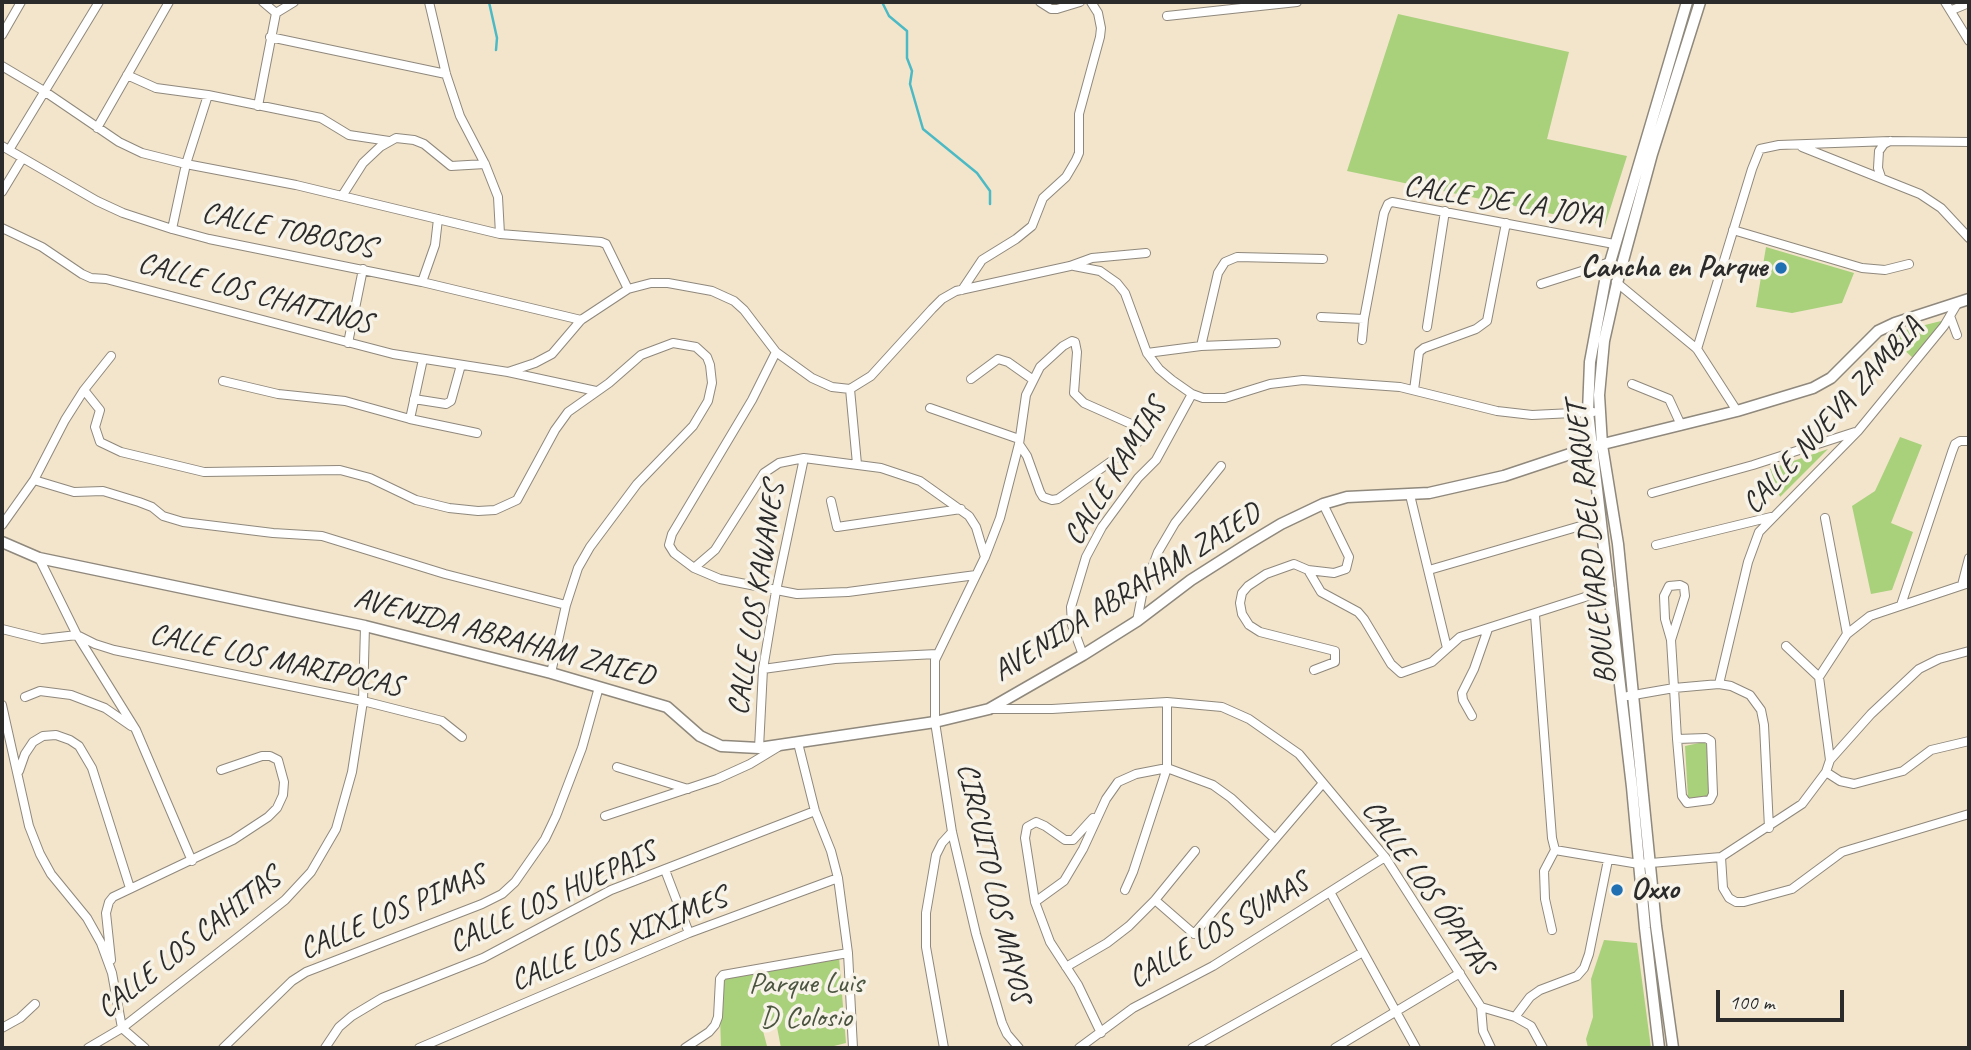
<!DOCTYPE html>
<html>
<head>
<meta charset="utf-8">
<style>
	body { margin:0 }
	#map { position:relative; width:1971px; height:1050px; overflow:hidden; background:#f3e5cc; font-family:Caveat,sans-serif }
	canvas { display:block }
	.frame { position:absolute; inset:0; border:4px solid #2b2b2b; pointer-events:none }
	.scale { position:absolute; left:1716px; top:990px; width:128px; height:32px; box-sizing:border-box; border:4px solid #2b2b2b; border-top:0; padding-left:9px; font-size:21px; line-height:24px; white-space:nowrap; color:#2b2b2b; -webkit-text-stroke:5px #f7f3e8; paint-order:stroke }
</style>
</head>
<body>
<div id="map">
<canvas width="1971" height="1050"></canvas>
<div class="frame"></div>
<div class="scale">100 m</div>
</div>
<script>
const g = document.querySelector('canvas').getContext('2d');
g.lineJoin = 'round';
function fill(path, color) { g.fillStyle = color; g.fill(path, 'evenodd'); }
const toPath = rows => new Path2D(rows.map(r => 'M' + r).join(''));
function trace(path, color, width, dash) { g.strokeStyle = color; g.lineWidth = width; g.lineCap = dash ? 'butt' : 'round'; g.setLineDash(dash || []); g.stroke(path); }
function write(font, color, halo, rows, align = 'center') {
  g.font = font + ' Caveat,sans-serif'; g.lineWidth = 7; g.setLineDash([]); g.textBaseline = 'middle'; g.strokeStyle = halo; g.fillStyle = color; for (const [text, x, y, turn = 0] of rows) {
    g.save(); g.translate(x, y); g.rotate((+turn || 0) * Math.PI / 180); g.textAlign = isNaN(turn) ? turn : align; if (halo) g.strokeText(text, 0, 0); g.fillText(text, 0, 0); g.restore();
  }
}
const green = toPath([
	[1398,14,1569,52,1547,139,1627,156,1605,225,1347,171],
	[1766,247,1854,273,1842,303,1792,313,1756,307],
	[1945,320,1913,358,1890,337,1905,330],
	[1900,437,1922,445,1891,523,1913,532,1892,590,1871,594,1852,506,1875,491],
	[1828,449,1780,497,1770,469],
	[1704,742,1711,749,1710,797,1688,798,1685,746],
	[1604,940,1637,943,1651,1048,1588,1048,1586,1039,1593,1017,1591,979],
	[839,957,846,1043,826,1048,781,1048,777,1027,763,1031,767,1046,752,1048,721,1048,720,1015,725,978]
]);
const stream = toPath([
	[489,2,497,38,496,50],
	[882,2,889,16,907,31,907,58,912,71,910,84,923,129,977,173,990,191,990,204]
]);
const street = toPath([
	[263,2,276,13],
	[429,2,446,74,460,116,485,164,498,197,500,234],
	[1040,2,1051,9,1057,9,1080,2],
	[1945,2,1969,41],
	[1952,10,1969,3],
	[276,13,294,2],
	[1167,16,1297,2],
	[2,35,21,2],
	[270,37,446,74],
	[2,66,44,91,119,142,142,153,186,164,296,185,500,234,601,242,606,244,628,289],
	[127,75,156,88,208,95,321,118,349,135,389,141],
	[258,106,276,13],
	[97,128,169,2],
	[2,146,97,201,123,213,172,229,209,239,422,282,581,320],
	[1802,147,1920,194,1941,208,1969,238],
	[9,150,99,2],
	[1881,177,1878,168,1879,151,1884,144,1890,141],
	[2,192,22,159],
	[342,196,363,163,380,147,396,138,414,140,424,144,451,166,485,164],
	[2,228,42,247,82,274,91,278,106,279,393,354,508,372,596,391],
	[172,229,186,164,208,95],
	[1733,230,1862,268,1885,270,1909,264],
	[1074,266,1100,271,1117,283,1125,293,1147,353,1159,369,1172,380,1192,394,1203,398,1225,398,1270,384,1303,380,1400,387,1497,411,1532,415,1593,412],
	[422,282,435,245,438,219],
	[1616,282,1697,349,1737,411],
	[1541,284,1610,262],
	[962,290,982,260,1016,239,1032,226,1043,198,1066,177,1076,160,1079,153,1079,114,1100,37,1101,28,1098,13,1091,2],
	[1950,316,1957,335],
	[1321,317,1364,319,1384,213,1388,204,1392,202,1614,244],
	[1427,327,1445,211],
	[1362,340,1364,319],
	[348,343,363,269],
	[1201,346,1218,273,1225,262,1237,257,1323,259],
	[1697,349,1752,169,1760,149,1779,145,1890,141,1969,142],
	[776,352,752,400,672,534,669,545,674,553,694,568,720,579,797,594,848,592,976,575],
	[1147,353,1201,346,1276,343],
	[508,372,535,363,552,354,581,320,628,289,651,283,668,283,712,291,734,301,744,310,776,352,812,378,832,387,850,389,871,376,932,309,942,299,956,291,1070,266,1092,258,1146,253],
	[971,379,998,359,1008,362,1032,379],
	[223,381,278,394,345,401,410,419,477,433],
	[1632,384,1669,399,1681,425],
	[850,389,857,464],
	[84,390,100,410,95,427,100,442,121,452,204,472,340,470,370,478,416,500,449,508,478,511,495,510,517,500,555,430,568,412,609,383,641,355,673,343,696,347,707,357,710,365,712,383,708,401,693,426,637,484,590,547,578,568,566,605,551,673],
	[1414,390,1419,352,1424,348,1476,329,1487,321,1506,223],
	[414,399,446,404,451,401,461,365],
	[930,408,1019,439],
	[410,419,423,359],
	[1019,444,1027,456,1040,492,1043,497,1052,500,1058,499,1137,443,1141,437,1138,430,1129,423,1084,403,1074,393,1077,352,1075,342,1072,341,1063,346,1040,367,1026,395,1019,444,1000,518,985,557,935,660,935,722,952,832,976,934,1002,1023,1007,1034,1019,1048],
	[34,480,74,492,103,491,139,502,152,507,163,516,183,522,273,533,322,536,445,574,566,605],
	[1652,493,1753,465,1855,432],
	[1410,495,1447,648],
	[831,501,837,527,961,509],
	[1825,518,1847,634],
	[2,525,34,480,65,420,84,390,111,356],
	[1656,545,1771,517],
	[39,558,77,635,136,730,192,861],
	[694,568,715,550,764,473,779,463,804,458,881,468,920,481,969,516,976,527,985,557],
	[1308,570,1321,592,1358,612,1364,619,1391,664,1401,673,1432,662,1460,637,1610,589],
	[1429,570,1601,520],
	[1962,585,1969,558],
	[1901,605,1952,452,1955,444,1960,441,1969,441],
	[1535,615,1552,838,1555,850,1544,871,1545,899,1552,930],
	[1137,621,1142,595,1158,552,1175,523,1221,466],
	[2,629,42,639,77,635,95,644,114,650,363,701,442,721,462,737],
	[1671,640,1665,619,1664,596,1669,586,1680,585,1684,587,1685,596,1671,640,1674,688,1677,739,1682,796,1687,803,1710,800,1713,794,1711,741,1706,738,1677,739],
	[1083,655,1072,625,1071,607,1086,557,1102,527,1138,478,1156,460,1192,394],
	[763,669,835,659,937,654],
	[1314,670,1335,662,1335,651,1260,632,1249,625,1242,614,1240,603,1242,593,1248,586,1266,574,1294,564,1308,570,1334,573,1346,569,1349,557,1323,504],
	[1819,677,1847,634,1870,616,1969,583],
	[1719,684,1748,562,1759,532,1858,431,1944,326,1957,304],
	[1628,696,1674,688,1719,684,1731,686,1750,695,1761,710,1764,725,1769,828],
	[25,697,40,691,71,695,105,708,131,726],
	[2,705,29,826,40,854,51,874,87,918,101,943,112,973,122,1028,145,1048],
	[989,709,1052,709,1167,702,1222,707,1249,719,1299,754,1385,857,1481,1007,1483,1031,1491,1048],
	[1472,716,1463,700,1462,693,1474,669,1488,629],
	[798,743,815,811,831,851,838,878,848,953,853,1048],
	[759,748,763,669,776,591,804,458],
	[1830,760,1871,714,1919,669,1939,659,1969,651],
	[617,767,688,789],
	[19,771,25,754,33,742,43,736,56,735,70,740,79,746,92,768,130,888],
	[1826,772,1840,781,1854,784,1903,771,1931,750,1969,741],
	[605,816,717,779,750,764,778,747],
	[1093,818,1073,840,1065,840,1045,826,1036,822,1027,827,1025,838,1035,902,1050,942,1078,985,1101,1033],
	[1555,850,1639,864,1721,857,1802,804,1826,772,1830,760,1819,677,1786,646],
	[1721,857,1723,888,1729,898,1736,902,1744,902,1792,889,1842,852,1969,814],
	[665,870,689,933],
	[1125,890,1133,872,1167,768,1167,702],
	[1330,892,1416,1048],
	[1155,900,1194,934,1323,783],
	[1035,902,1064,881,1083,849,1106,799,1118,782,1136,774,1167,768,1213,785,1231,798,1275,839],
	[111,960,106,913,109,902,113,897,233,840,268,817,277,808,283,795,284,782,278,760,270,756,262,756,221,770],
	[1066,967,1107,943,1129,926,1155,900,1195,851],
	[1481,1007,1515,1017,1531,1026,1543,1048],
	[1515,1017,1530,997,1540,990,1577,976,1584,968,1589,954,1608,860],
	[2,1028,20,1018,35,1004],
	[88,1048,122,1028,241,935,285,900,311,872,336,829,352,772,363,701,365,626],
	[223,1048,292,981,306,972,482,904,502,894,515,882,545,839,556,816,582,748,599,687],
	[325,1048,339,1027,352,1016,382,998,483,958,611,890,815,811],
	[419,1048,689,933,838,878],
	[685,1048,709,1032,715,1025,718,1017,720,979,723,975,848,953],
	[944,1048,926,947,926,913,936,855,942,843,952,832],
	[1079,1048,1133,1008,1213,966,1385,857],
	[1192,1048,1363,952],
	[1335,1048,1460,973]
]);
const secondary = toPath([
	[2,542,39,558,365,626,551,673,667,707,700,736,721,746,759,748,935,722,989,709,1083,655,1137,621,1191,580,1246,545,1281,524,1323,504,1347,497,1429,493,1504,476,1591,447,1737,411,1813,388,1831,378,1878,331,1895,323,1969,299],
	[1659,1048,1645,928,1632,787,1588,412,1590,362,1606,276,1687,2],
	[1673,1048,1656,926,1618,544,1602,445,1599,395,1604,341,1617,283,1652,154,1700,2]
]);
const markers = [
	[1781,268,7,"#1f6fb2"],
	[1617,890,7,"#1f6fb2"]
];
const streetNames = [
	["CALLE DE LA JOYA",1503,202,9],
	["CALLE TOBOSOS",288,231,12],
	["CALLE LOS CHATINOS",255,294,15],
	["CALLE NUEVA ZAMBIA",1833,416,-48],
	["CALLE KAMIAS",1116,472,-58],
	["BOULEVARD DEL RAQUET",1592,543,-96],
	["AVENIDA ABRAHAM ZAIED",1127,593,-32],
	["CALLE LOS KAWANES",757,599,-81],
	["AVENIDA ABRAHAM ZAIED",504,638,15],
	["CALLE LOS MARIPOCAS",276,661,12],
	["CIRCUITO LOS MAYOS",993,883,77],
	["CALLE LOS ÓPATAS",1427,888,55],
	["CALLE LOS HUEPAIS",553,898,-25],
	["CALLE LOS PIMAS",393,913,-23],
	["CALLE LOS SUMAS",1219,931,-30],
	["CALLE LOS XIXIMES",619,940,-22],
	["CALLE LOS CAHITAS",189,944,-38]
];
const poiNames = [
	["Cancha en Parque",1767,268],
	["Oxxo",1631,890,"left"]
];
const parkNames = [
	["Parque Luis",806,984],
	["D Colosio",806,1018]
];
fill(green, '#a9d17c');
trace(stream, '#4cbac5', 2.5);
trace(street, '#8f887c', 10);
trace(secondary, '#8f887c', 13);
trace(street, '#fff', 8);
trace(secondary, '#fff', 10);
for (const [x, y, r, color] of markers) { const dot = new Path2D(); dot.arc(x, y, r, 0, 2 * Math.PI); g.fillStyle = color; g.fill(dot); trace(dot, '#f7f3e8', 2.5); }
write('30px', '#2b2b2b', '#f7f3e8', streetNames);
write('bold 30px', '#2b2b2b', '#f7f3e8', poiNames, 'right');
write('30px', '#4a543f', '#f7f3e8', parkNames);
</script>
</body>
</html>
